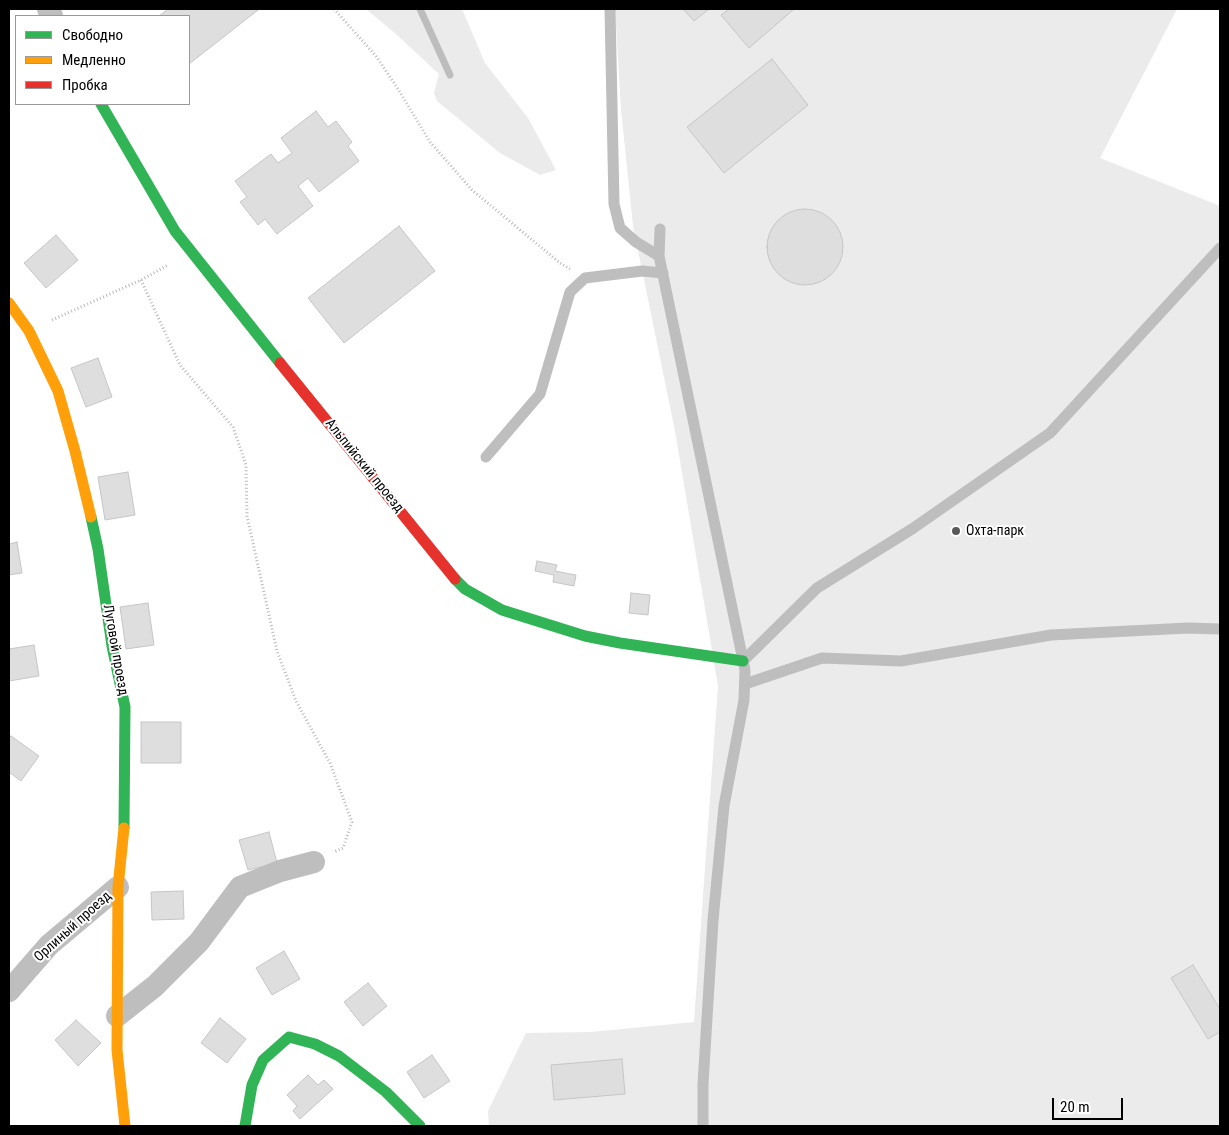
<!DOCTYPE html>
<html>
<head>
<meta charset="utf-8">
<style>
	body { margin:0 }
	#map { position:relative; width:1229px; height:1135px; overflow:hidden; background:#fff; font-family:"Roboto Condensed",sans-serif }
	canvas { display:block }
	.frame { position:absolute; inset:0; border:10px solid #000; pointer-events:none }
	.legend { position:absolute; left:15px; top:15px; width:175px; height:90px; box-sizing:border-box; background:#fff; border:1px solid #999; margin:0; padding:6px 9px; list-style:none; font-size:15px; color:#000 }
	.legend li { display:flex; align-items:center; gap:10px; height:25px }
	.legend b { width:25px; border:1px solid #999 }
	.scale { position:absolute; left:1052px; top:1098px; width:71px; height:22px; box-sizing:border-box; border:2px solid #000; border-top:0; padding-left:6px; font-size:15px; line-height:18px; white-space:nowrap; color:#000; -webkit-text-stroke:4px #fff; paint-order:stroke }
</style>
</head>
<body>
<div id="map">
<canvas width="1229" height="1135"></canvas>
<div class="frame"></div>
<ul class="legend">
<li><b style="height:6px;background:#30b455"></b>Свободно</li>
<li><b style="height:6px;background:#ff9f0a"></b>Медленно</li>
<li><b style="height:6px;background:#e5322d"></b>Пробка</li>
</ul>
<div class="scale">20 m</div>
</div>
<script>
const g = document.querySelector('canvas').getContext('2d');
g.lineJoin = 'round';
function fill(path, color) { g.fillStyle = color; g.fill(path, 'evenodd'); }
const toPath = rows => new Path2D(rows.map(r => 'M' + r).join(''));
function trace(path, color, width, dash) { g.strokeStyle = color; g.lineWidth = width; g.lineCap = dash ? 'butt' : 'round'; g.setLineDash(dash || []); g.stroke(path); }
function write(font, color, halo, rows, align = 'center') {
  g.font = font + ' "Roboto Condensed",sans-serif'; g.lineWidth = 4; g.setLineDash([]); g.textBaseline = 'middle'; g.strokeStyle = halo; g.fillStyle = color; for (const [text, x, y, turn = 0] of rows) {
    g.save(); g.translate(x, y); g.rotate((+turn || 0) * Math.PI / 180); g.textAlign = isNaN(turn) ? turn : align; if (halo) g.strokeText(text, 0, 0); g.fillText(text, 0, 0); g.restore();
  }
}
const green = toPath([
	[366,9,462,9,485,63,528,118,556,170,540,175,500,153,437,101,434,93,439,74,396,34],
	[615,9,1177,9,1100,158,1220,206,1220,1126,489,1126,488,1111,526,1033,591,1032,694,1022,718,686,675,431,633,226,621,109]
]);
const stream = toPath([
	[420,9,450,75]
]);
const building = toPath([
	[168,9,257,9,258,10,189,64,189,16,159,16,168,9],
	[683,9,709,9,694,21,683,9],
	[729,9,794,9,749,48,721,15,729,9],
	[772,59,808,105,724,173,687,127,772,59],
	[316,111,328,127,336,121,352,142,348,146,359,161,319,192,308,178,298,186,313,206,277,234,265,219,258,225,240,202,247,197,235,181,271,154,278,163,292,153,281,138,316,111],
	'767 247a38 38 0 1 1 76 0a38 38 0 1 1-76 0Z',
	[399,226,435,271,344,343,308,298,399,226],
	[56,235,78,260,46,288,24,263,56,235],
	[98,358,112,397,86,407,71,368,98,358],
	[128,472,135,515,105,520,98,477,128,472],
	[17,542,22,573,9,575,9,544,17,542],
	[537,561,557,565,555,571,576,575,574,586,553,582,554,575,535,571,537,561],
	[631,593,650,595,648,615,629,613,631,593],
	[148,603,154,645,126,649,120,607,148,603],
	[34,645,39,676,9,681,9,649,34,645],
	[141,722,181,722,181,763,141,763,141,722],
	[11,736,39,756,21,781,9,772,9,739,11,736],
	[269,832,277,863,248,870,239,840,269,832],
	[183,891,184,919,152,920,151,892,183,891],
	[284,951,300,979,272,995,256,968,284,951],
	[1193,965,1220,1009,1220,1032,1208,1039,1171,978,1193,965],
	[368,983,387,1006,363,1026,344,1002,368,983],
	[220,1018,246,1039,227,1063,201,1043,220,1018],
	[76,1020,101,1043,78,1066,55,1040,76,1020],
	[432,1055,450,1081,424,1098,407,1072,432,1055],
	[622,1059,625,1094,554,1100,551,1065,622,1059],
	[308,1075,318,1085,324,1080,333,1089,300,1119,293,1111,297,1106,287,1095,308,1075]
]);
const path = toPath([
	[334,9,376,56,398,89,430,142,472,190,560,263,570,269],
	[141,280,180,365,233,427,246,465,247,516,277,651,296,701,330,763,352,822,343,848,334,852],
	[52,320,141,280,168,265]
]);
const lane = toPath([
	[610,9,614,204,620,228,636,242,659,256],
	[660,229,659,256,745,670,744,700,724,806,713,920,703,1084,703,1126],
	[486,457,540,394,570,292,585,278,642,271,663,273],
	[743,661,817,588,912,529,1050,433,1220,248],
	[745,684,822,658,901,661,1051,635,1188,628,1220,629]
]);
const street = toPath([
	[48,9,52,16],
	[9,991,49,945,118,887],
	[117,1016,155,986,199,942,240,887,280,871,314,862]
]);
const fast = toPath([
	[101,104,175,231,280,363],
	[91,517,98,549,112,646,125,707,124,828],
	[455,579,465,589,502,610,585,636,620,643,743,661],
	[245,1126,252,1085,263,1060,289,1037,315,1044,339,1056,386,1092,420,1126]
]);
const slow = toPath([
	[9,303,29,331,58,391,75,451,91,517],
	[124,828,118,887,117,1050,125,1126]
]);
const jam = toPath([
	[280,363,455,579]
]);
const markers = [
	[956,531,5,"#595959"]
];
const streetNames = [
	["Альпийский проезд",364,466,51],
	["Луговой проезд",115,650,80],
	["Орлиный проезд",73,927,-42]
];
const poiNames = [
	["Охта-парк",966,531]
];
fill(green, '#ebebeb');
trace(stream, '#bdbdbd', 7);
fill(building, '#dedede');
trace(building, '#c6c6c6', 1);
trace(path, '#b9b9b9', 3, [1, 2.5]);
trace(lane, '#bebebe', 11);
trace(street, '#bebebe', 22);
trace(fast, '#30b455', 11);
trace(slow, '#ff9f0a', 11);
trace(jam, '#e5322d', 11);
for (const [x, y, r, color] of markers) { const dot = new Path2D(); dot.arc(x, y, r, 0, 2 * Math.PI); g.fillStyle = color; g.fill(dot); trace(dot, '#fff', 2); }
write('14px', '#000', '#fff', streetNames);
write('14px', '#000', '#fff', poiNames, 'left');
</script>
</body>
</html>
